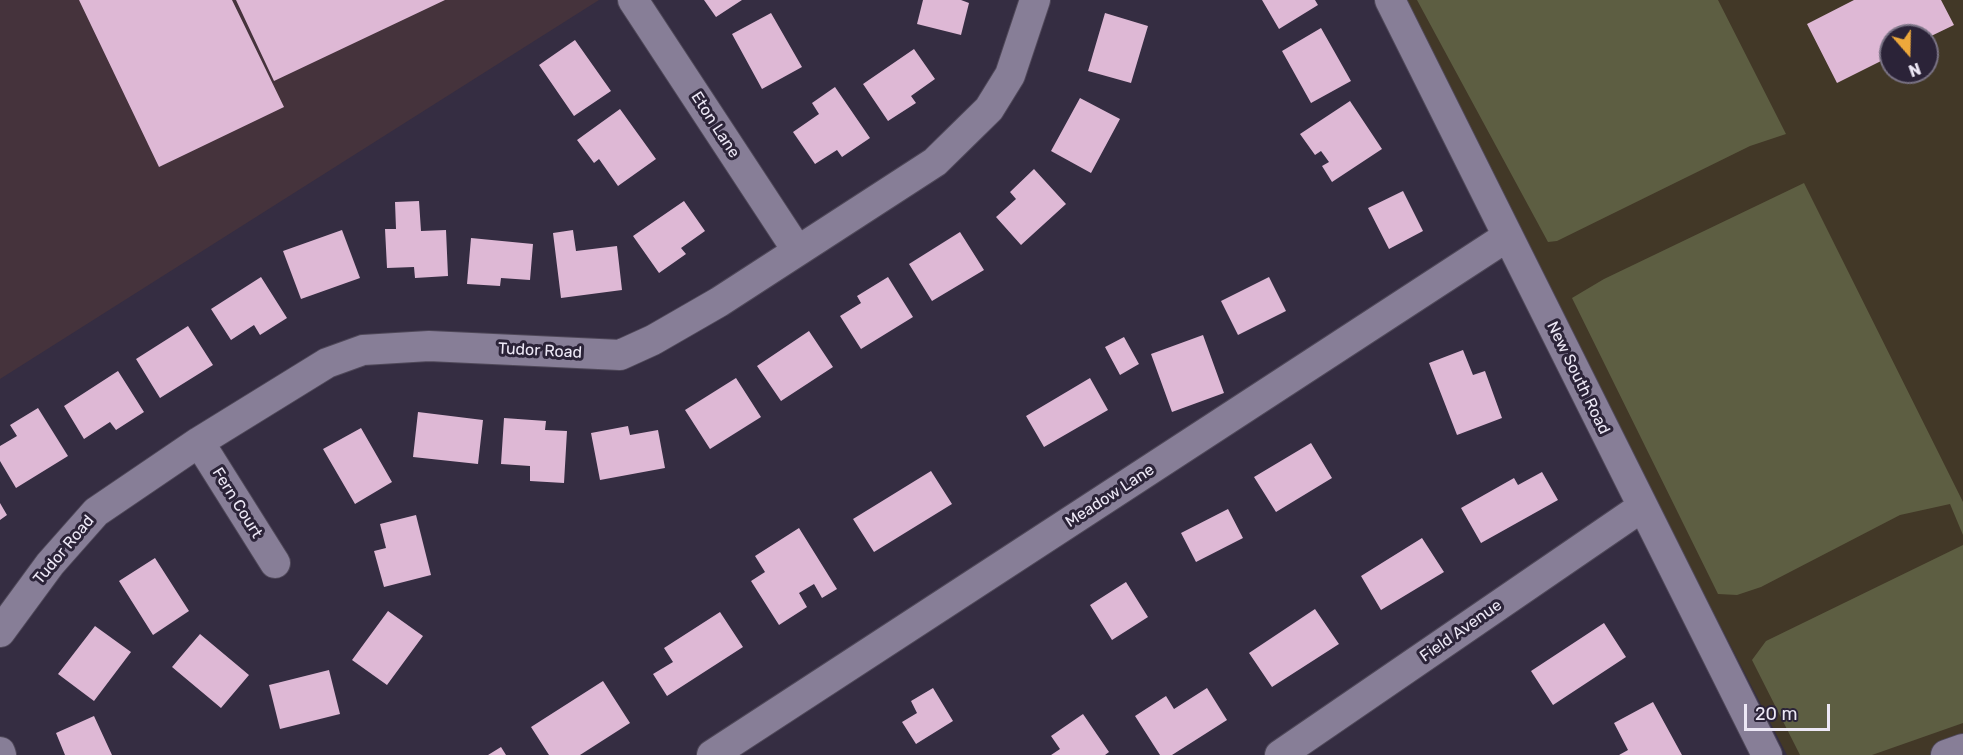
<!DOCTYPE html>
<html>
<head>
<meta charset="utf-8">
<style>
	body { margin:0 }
	#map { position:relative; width:1963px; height:755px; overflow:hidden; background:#352d42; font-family:Rubik,sans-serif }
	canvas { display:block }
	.north { position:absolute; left:1879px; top:24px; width:60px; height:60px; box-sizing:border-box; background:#2b2338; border:2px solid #797284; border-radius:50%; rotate:160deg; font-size:16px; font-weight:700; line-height:24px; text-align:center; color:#ede8f6 }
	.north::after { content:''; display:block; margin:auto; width:21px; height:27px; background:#eda83b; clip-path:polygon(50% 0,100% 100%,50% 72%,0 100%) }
	.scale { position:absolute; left:1744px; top:704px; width:86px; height:27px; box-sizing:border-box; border:3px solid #ede8f6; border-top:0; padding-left:8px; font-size:18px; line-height:21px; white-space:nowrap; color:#ede8f6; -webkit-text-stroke:4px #2b2338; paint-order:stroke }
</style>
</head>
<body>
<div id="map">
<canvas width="1963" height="755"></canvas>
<div class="north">N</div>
<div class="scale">20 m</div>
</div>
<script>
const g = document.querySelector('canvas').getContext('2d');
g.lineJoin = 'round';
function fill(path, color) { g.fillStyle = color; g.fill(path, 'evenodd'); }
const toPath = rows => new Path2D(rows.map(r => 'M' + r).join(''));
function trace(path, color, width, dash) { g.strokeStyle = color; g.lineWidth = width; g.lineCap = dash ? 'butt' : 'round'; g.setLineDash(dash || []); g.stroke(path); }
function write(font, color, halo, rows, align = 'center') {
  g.font = font + ' Rubik,sans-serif'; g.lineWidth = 6; g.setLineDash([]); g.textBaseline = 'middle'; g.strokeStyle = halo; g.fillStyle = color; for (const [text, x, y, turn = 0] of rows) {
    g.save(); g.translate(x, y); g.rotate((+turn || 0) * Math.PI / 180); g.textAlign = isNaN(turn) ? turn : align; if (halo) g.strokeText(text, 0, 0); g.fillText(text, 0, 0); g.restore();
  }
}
const commercial = toPath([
	[0,0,599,0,0,379]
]);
const industrial = toPath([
	[1398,0,1963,0,1963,755,1787,755],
	[1891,36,1927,36,1927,72,1891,72]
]);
const green = toPath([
	[1417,0,1718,0,1786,134,1750,146,1557,241,1548,242],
	[1804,183,1963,502,1963,535,1950,504,1900,515,1761,587,1737,595,1718,594,1572,298,1604,279],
	[1963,545,1963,723,1872,755,1800,755,1752,660,1766,641]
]);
const building = toPath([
	[79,0,232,0,284,107,159,167],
	[236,0,445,0,274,81],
	[704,0,742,0,716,17],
	[923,0,961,0,969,3,961,35,917,24],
	[1262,0,1315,0,1318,5,1279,29],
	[1854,0,1941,0,1954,25,1927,38,1927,36,1891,36,1891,56,1837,83,1807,24],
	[771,13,802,67,762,89,732,34],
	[1105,13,1148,26,1131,83,1088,71],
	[1321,28,1351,81,1311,103,1282,51],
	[575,40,611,91,574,116,539,65],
	[914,49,935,79,911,96,916,103,888,121,863,84],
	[835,87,870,138,842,157,837,150,815,164,793,132,819,114,812,103],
	[1080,98,1120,119,1091,173,1051,151],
	[1350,101,1382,149,1332,182,1322,166,1329,162,1321,151,1315,155,1300,134],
	[620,109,656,159,618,186,599,159,594,163,577,140],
	[1034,169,1066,204,1021,245,996,217,1016,199,1010,192],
	[1403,191,1423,231,1389,249,1368,208],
	[419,201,421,231,446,230,448,276,415,278,414,267,387,268,385,229,396,229,395,202],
	[684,201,705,231,681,248,686,254,659,273,633,236],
	[342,230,360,278,301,299,283,251],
	[573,230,576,251,617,246,622,290,561,298,553,233],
	[960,232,984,270,932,301,909,264],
	[471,238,533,244,530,280,501,278,500,286,467,284],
	[261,277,287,318,260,335,254,325,231,340,211,309],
	[888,277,913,317,861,349,840,316,861,303,857,296],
	[1269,277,1286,311,1238,335,1221,301],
	[188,326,213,365,160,398,136,359],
	[809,331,833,367,781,401,757,366],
	[1203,335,1224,393,1172,412,1151,354],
	[1124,337,1139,364,1120,375,1105,347],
	[1463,350,1473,375,1485,371,1502,418,1457,435,1429,363],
	[118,371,144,412,116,430,110,422,84,439,64,406],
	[736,378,761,417,710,449,685,410],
	[1090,378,1108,410,1044,447,1026,416],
	[38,408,68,456,16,488,0,461,0,446,17,436,10,425],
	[418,412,483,420,478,464,413,457],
	[504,418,546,421,545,430,567,431,564,483,530,481,530,466,501,464],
	[628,426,630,435,658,430,665,468,600,480,591,433],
	[361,428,392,482,355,504,323,449],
	[1311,443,1332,478,1276,512,1254,477],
	[931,471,952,504,874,552,853,519],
	[1542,472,1558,500,1481,543,1461,508,1514,478,1518,485],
	[0,503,7,515,0,520],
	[1228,509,1243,538,1196,562,1181,533],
	[416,515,431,575,384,587,374,551,386,548,380,524],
	[799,528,837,589,822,598,814,584,799,593,807,607,779,625,751,581,765,572,755,556],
	[1422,538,1444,572,1381,610,1361,576],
	[155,558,189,611,153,635,119,581],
	[1126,582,1148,617,1112,640,1090,605],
	[1315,609,1339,644,1272,687,1249,653],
	[388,611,423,636,387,685,352,660],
	[720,612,743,647,667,696,653,674,673,662,664,648],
	[1604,623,1626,657,1553,705,1531,671],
	[95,626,131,652,94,701,58,674],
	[200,634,249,675,221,708,172,667],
	[329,670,340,714,280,729,269,685],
	[603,681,630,723,580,755,549,755,531,727],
	[933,688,953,721,916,744,902,722,917,713,911,701],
	[1207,688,1227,720,1172,755,1160,755,1135,716,1166,696,1174,709],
	[1653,702,1682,755,1619,755,1628,750,1614,723],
	[1083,714,1109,752,1105,755,1051,755,1060,749,1051,736],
	[94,716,112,755,65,755,56,733],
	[501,747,506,755,488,755]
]);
const minor = toPath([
	[633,0,797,250],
	[1390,0,1767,755],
	[199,442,275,563],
	[0,632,50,564,96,512,199,442,327,363,363,350,429,346,620,355,653,340,719,302,935,162,989,109,1010,75,1035,0],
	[0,752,1,755],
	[712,755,1508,236],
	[1280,755,1642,507],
	[1946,755,1963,749]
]);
const streetNames = [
	["Eton Lane",715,125,57],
	["Tudor Road",540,351,3],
	["New South Road",1578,378,64],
	["Meadow Lane",1110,496,-33],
	["Fern Court",237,503,58],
	["Tudor Road",64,550,-50],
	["Field Avenue",1461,631,-35]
];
fill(commercial, '#45333c');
fill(industrial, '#423827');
fill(green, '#5d5e42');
fill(building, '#deb8d5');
trace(minor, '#4f4859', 32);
trace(minor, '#877e97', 30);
write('16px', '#ede8f6', '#2b2338', streetNames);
</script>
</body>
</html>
